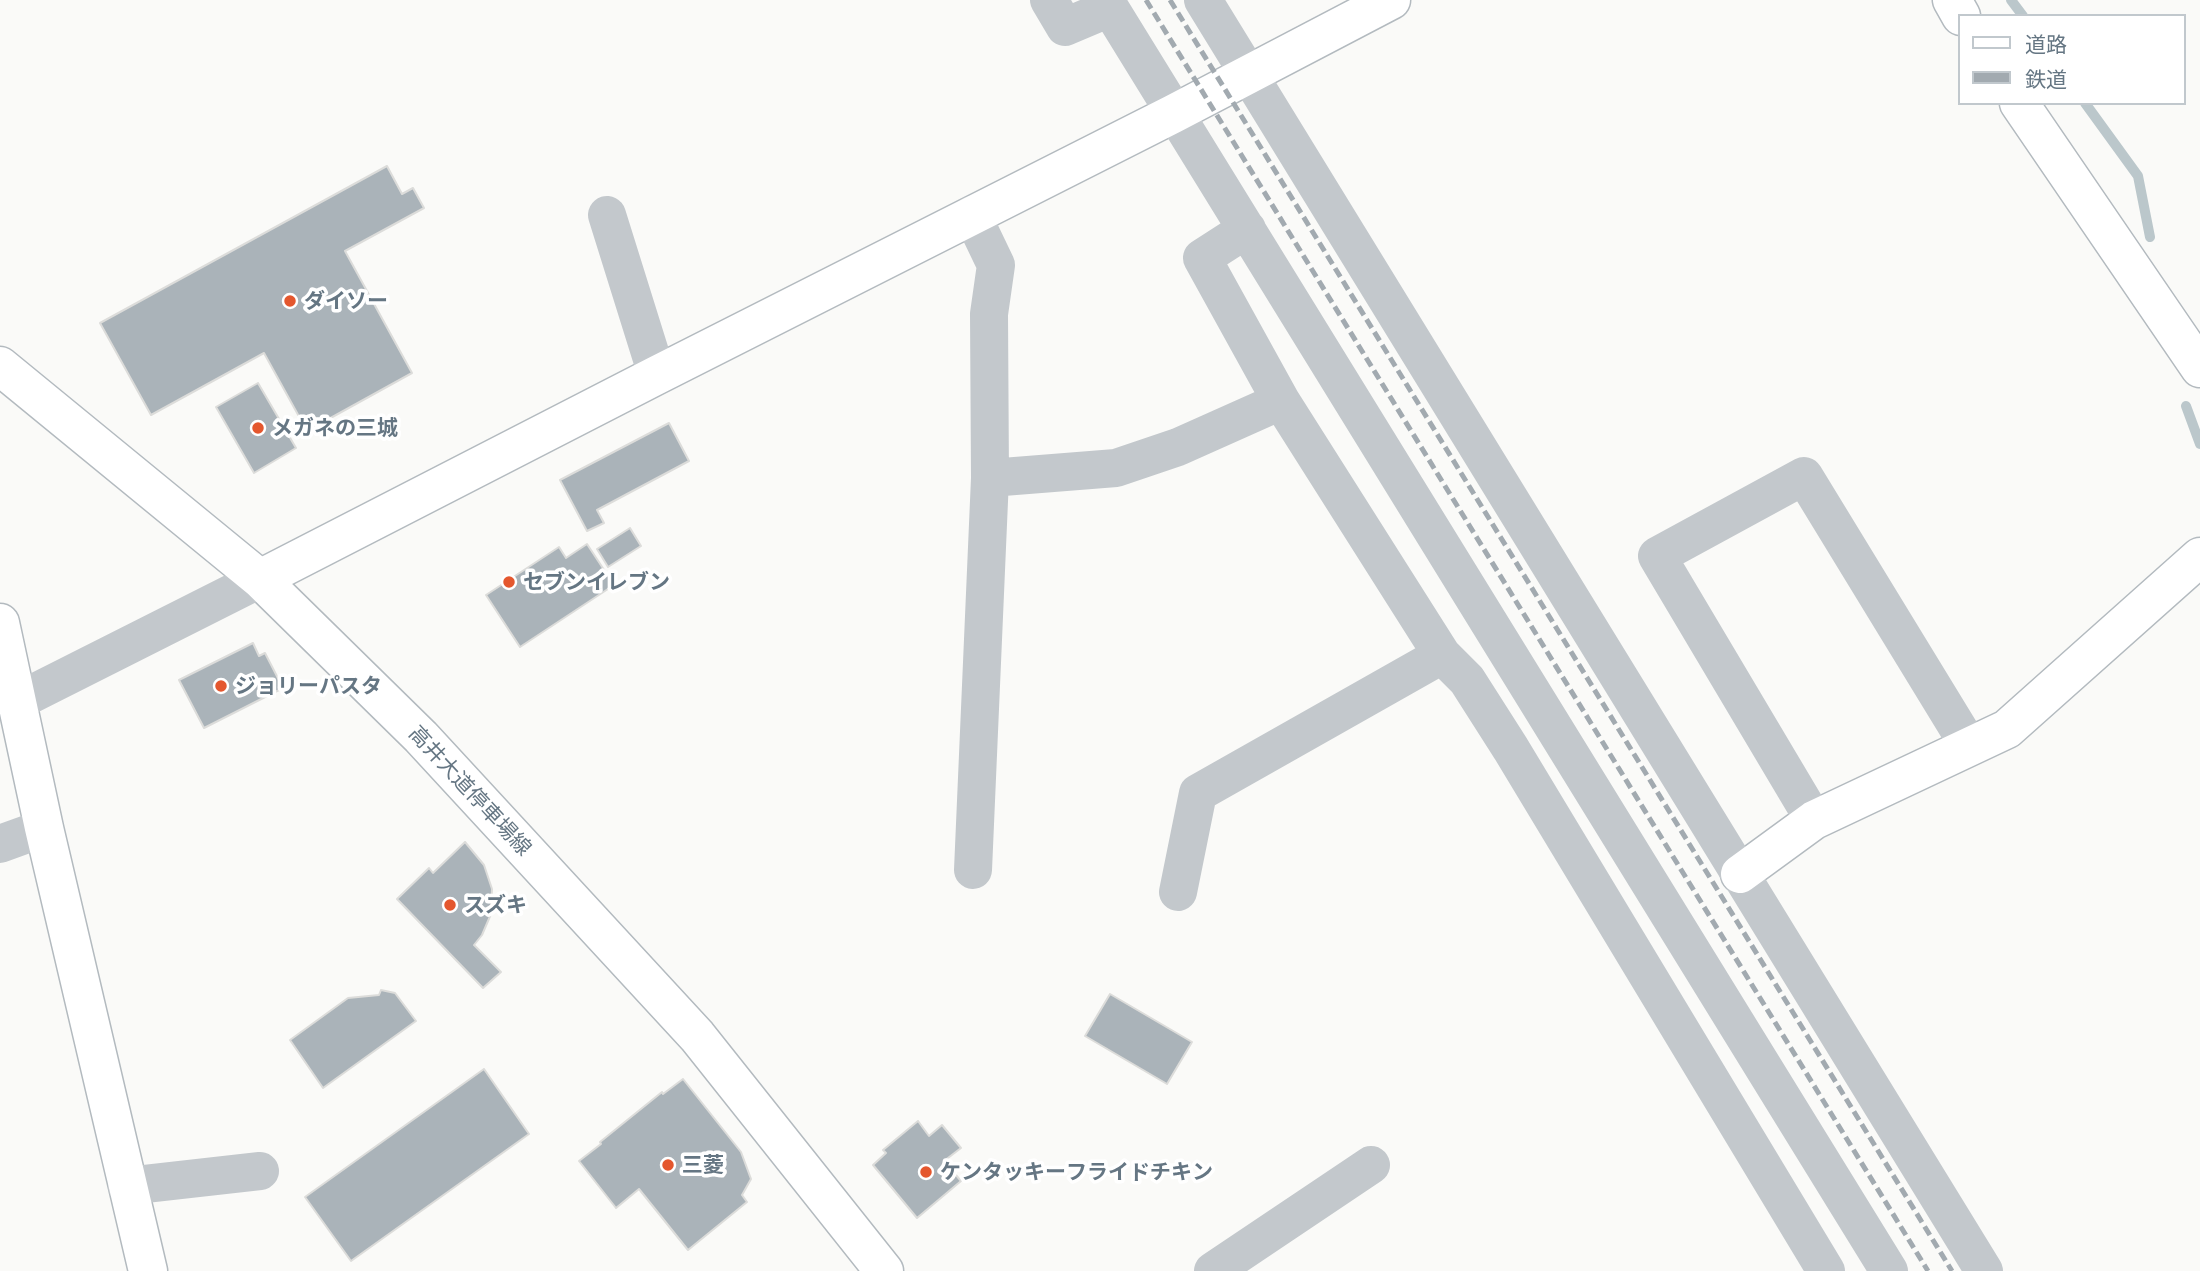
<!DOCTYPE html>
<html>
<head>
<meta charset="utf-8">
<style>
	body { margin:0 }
	#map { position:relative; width:2200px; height:1271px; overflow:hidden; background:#fafaf8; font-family:"Golos Text","Noto Sans JP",sans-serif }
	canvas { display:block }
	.legend { position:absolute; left:1958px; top:14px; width:228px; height:91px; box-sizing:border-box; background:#fff; border:2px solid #c1c8cd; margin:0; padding:9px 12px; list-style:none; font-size:21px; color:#657683 }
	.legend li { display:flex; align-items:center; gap:14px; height:35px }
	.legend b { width:35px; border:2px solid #c1c8cd }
</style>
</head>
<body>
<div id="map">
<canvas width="2200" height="1271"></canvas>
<ul class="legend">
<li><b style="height:9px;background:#fff"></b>道路</li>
<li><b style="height:9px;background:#a2aab0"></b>鉄道</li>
</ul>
</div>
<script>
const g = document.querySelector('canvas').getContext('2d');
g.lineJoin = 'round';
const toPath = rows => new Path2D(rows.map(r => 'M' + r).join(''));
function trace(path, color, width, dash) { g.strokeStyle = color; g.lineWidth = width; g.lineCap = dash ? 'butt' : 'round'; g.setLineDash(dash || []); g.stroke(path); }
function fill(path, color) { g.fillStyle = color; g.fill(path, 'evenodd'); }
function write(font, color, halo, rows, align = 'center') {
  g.font = font + ' "Golos Text","Noto Sans JP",sans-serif'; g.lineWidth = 7; g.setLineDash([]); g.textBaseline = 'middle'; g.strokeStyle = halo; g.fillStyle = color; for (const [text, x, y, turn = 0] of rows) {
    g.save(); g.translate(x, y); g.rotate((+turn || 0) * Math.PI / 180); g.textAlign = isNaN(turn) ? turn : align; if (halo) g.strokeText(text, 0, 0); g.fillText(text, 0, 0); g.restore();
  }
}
const stream = toPath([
	[2011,0,2023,16],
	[2085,103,2138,176,2150,237],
	[2186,406,2200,444]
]);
const building = toPath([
	[387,166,402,194,413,188,424,208,345,251,412,373,307,431,264,353,151,415,100,323,387,166],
	[258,383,296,448,254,473,216,407,258,383],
	[669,423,689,461,597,510,604,523,587,531,560,480,669,423],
	[630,528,641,546,608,567,597,549,630,528],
	[587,544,614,585,520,647,486,595,559,547,566,558,587,544],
	[253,643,259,656,265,653,283,688,204,728,179,680,253,643],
	[465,842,484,865,492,889,491,914,482,935,474,945,501,972,483,988,397,899,429,868,433,873,465,842],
	[381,990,395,993,416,1021,323,1088,290,1040,348,998,379,995,381,990],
	[1110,994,1192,1042,1167,1084,1085,1036,1110,994],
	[484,1069,529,1134,351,1261,305,1197,484,1069],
	[683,1079,741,1152,751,1179,742,1195,747,1202,688,1250,639,1189,616,1208,579,1161,601,1144,600,1142,662,1092,663,1094,683,1079],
	[918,1121,929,1136,942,1125,961,1148,944,1161,961,1181,917,1218,873,1165,886,1153,883,1150,918,1121]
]);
const street = toPath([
	[1049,0,1065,27,1110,8],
	[1105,0,1889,1271],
	[1203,0,1984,1271],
	[607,215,657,375],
	[972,215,996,265,989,314,990,478,973,870],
	[1247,229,1202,258,1281,401,1442,655,1467,680,1511,749,1826,1271],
	[990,478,1116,468,1178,447,1281,401],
	[18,701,260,579],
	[1814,820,1657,556,1804,476,1969,746],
	[0,844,44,828],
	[1178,892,1198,793,1442,655],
	[127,1186,260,1171],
	[1213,1271,1371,1165]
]);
const secondary = toPath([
	[1952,0,1961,16],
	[2019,103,2200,368],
	[0,366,260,579,421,737,697,1036,884,1271],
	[260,579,657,375,1173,114,1391,0],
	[0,623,44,828,148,1271],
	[1740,874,1814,820,2007,729,2200,557]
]);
const rail = toPath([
	[1146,0,1928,1271],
	[1170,0,1952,1271]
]);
const markers = [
	[290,301,7,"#e4572e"],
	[258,428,7,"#e4572e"],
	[509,582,7,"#e4572e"],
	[221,686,7,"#e4572e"],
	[450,905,7,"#e4572e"],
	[668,1165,7,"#e4572e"],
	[926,1172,7,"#e4572e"]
];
const poiNames = [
	["ダイソー",304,301],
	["メガネの三城",272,428],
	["セブンイレブン",523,582],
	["ジョリーパスタ",235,686],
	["スズキ",464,905],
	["三菱",682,1165],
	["ケンタッキーフライドチキン",940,1172]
];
const streetNames = [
	["高井大道停車場線",470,791,47]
];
trace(stream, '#bbc7cb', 10);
fill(building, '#aab3b9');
trace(building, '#dcdcda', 2);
trace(secondary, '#b3babf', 41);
trace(street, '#c3c8cc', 38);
trace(secondary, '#fff', 38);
trace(rail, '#a2aab0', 5, [10, 5]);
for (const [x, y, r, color] of markers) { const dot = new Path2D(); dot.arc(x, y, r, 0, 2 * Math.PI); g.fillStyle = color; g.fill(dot); trace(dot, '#fff', 2.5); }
write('bold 21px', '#657683', '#fff', poiNames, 'left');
write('21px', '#657683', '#fff', streetNames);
</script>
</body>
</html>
